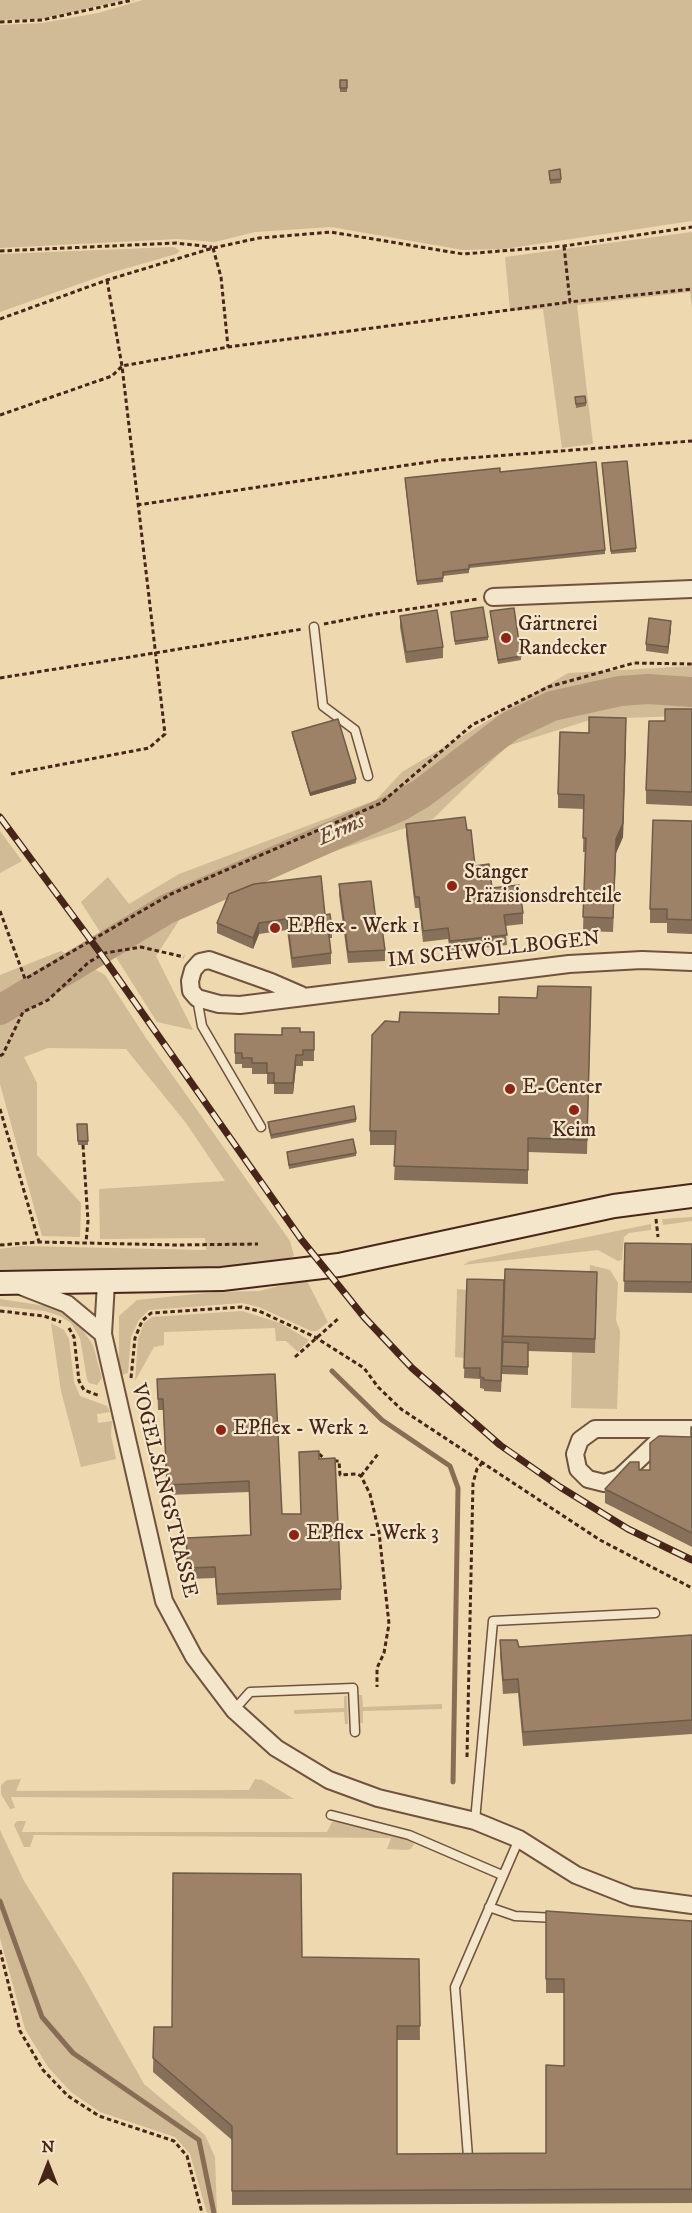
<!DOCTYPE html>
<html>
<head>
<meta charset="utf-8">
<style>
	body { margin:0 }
	#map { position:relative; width:692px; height:2213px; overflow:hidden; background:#edd8af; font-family:"IM FELL DW Pica",serif }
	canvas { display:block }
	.north { position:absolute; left:18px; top:2135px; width:60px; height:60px; -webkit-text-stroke:4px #f3e6cb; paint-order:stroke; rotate:0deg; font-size:16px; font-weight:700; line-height:24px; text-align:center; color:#472519 }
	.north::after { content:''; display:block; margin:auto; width:21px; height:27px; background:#472519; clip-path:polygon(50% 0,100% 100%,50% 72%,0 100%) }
</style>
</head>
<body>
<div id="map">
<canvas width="692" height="2213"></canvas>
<div class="north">N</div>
</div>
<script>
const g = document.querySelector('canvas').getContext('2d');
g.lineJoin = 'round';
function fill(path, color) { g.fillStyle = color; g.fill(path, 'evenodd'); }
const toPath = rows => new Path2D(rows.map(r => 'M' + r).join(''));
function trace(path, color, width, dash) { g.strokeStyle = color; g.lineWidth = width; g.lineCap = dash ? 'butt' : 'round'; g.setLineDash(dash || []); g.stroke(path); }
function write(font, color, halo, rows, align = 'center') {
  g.font = font + ' "IM FELL DW Pica",serif'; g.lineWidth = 4.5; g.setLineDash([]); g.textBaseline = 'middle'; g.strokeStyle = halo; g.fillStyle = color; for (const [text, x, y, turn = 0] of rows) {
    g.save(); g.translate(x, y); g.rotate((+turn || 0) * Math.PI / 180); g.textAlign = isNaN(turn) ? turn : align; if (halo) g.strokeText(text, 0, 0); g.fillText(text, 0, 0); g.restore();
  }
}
const green = toPath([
	[0,0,124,0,42,19,0,20],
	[143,0,692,0,692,221,504,249,463,250,331,227,255,232,215,242,177,239,0,248,0,25,42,23,98,13],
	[692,232,692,308,690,292,577,305,593,444,562,448,543,309,510,311,505,257],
	[174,247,180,251,176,254,110,273,0,312,0,254],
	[692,666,692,712,682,716,593,719,507,746,433,819,335,851,187,908,156,956,193,1030,157,1022,81,902,108,877,129,904,179,874,376,800,402,772,568,673],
	[0,831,22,861,0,873],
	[61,951,105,975,146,1038,290,1241,294,1256,277,1263,221,1267,0,1272,0,1249,21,1246,206,1250,205,1238,100,1239,99,1189,225,1181,186,1123,126,1049,48,1048,24,1057,37,1083,37,1155,81,1203,80,1237,42,1236,0,1084,0,975],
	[692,1217,692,1221,663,1225,662,1219],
	[651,1224,651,1230,629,1233,624,1237,622,1260,618,1261,598,1250,463,1265,470,1261],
	[590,1265,610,1270,618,1283,616,1320,620,1331,617,1409,571,1408,572,1352,595,1352,597,1287,589,1286],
	[306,1279,328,1322,317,1331,311,1331,259,1307,242,1303,149,1310,139,1320,131,1337,128,1373,122,1375,119,1372,119,1316,137,1300,216,1292,259,1291],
	[457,1289,467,1290,465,1358,455,1357],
	[0,1299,46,1306,63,1312,76,1320,93,1345,102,1378,97,1385,89,1383,87,1379,80,1338,71,1323,60,1316,45,1311,0,1306],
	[242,1311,280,1323,309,1340,298,1352,286,1341,276,1341,275,1328,164,1332,164,1345,154,1347,135,1381,138,1339,144,1323,152,1317],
	[51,1323,64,1330,69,1339,74,1382,80,1396,107,1406,110,1412,97,1414,98,1423,112,1421,111,1435,116,1459,81,1467,61,1391],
	[359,1695,362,1695,363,1707,442,1704,442,1709,363,1711,363,1723,360,1723],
	[344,1696,347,1696,348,1724,345,1724,344,1712,294,1714,294,1710,344,1708],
	[21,1779,16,1791,249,1790,255,1779,262,1780,294,1799,11,1797,15,1808,10,1809,1,1794,1,1785,7,1780],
	[17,1821,26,1821,22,1832,327,1832,332,1822,339,1821,407,1838,414,1844,411,1849,406,1850,387,1849,391,1838,34,1835,30,1847,24,1847,14,1825],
	[0,1830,24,1881,82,1974,144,2084,205,2135,215,2157,217,2213,207,2213,190,2154,175,2137,100,2112,71,2092,48,2067,25,2029,0,1938]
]);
const stream = toPath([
	[332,1371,382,1420,450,1466,458,1488,453,1782],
	[0,1901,42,2017,73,2053,199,2140,214,2213]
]);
const river = toPath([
	[0,1010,167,909,400,806,422,793,510,726,552,706,620,691,648,689,692,692]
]);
const path = toPath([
	[0,22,42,20,133,0],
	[564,246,570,302,692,289],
	[213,248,221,277,228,347],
	[0,251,176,243,212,247],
	[0,319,107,280,213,248,259,238,331,232,463,254,564,246,692,227],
	[0,415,112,376,122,366,228,347,570,302],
	[137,505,442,460,692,441],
	[324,624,376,614,478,599],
	[0,678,303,629],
	[11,774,149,748,165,734,122,366,107,280],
	[0,911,25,979,171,894,381,803,472,725,548,687,634,663,692,664],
	[0,1056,3,1054,23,1012,48,1000,89,962,105,953,141,947,184,957],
	[0,1109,39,1242],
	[83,1145,88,1221,86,1242],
	[656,1219,658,1237],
	[0,1245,39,1242,176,1245,258,1244],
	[0,1311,44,1316,61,1322],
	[69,1328,74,1337,79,1381,84,1390,100,1396],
	[295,1357,339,1318],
	[131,1378,135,1338,142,1321,151,1313,242,1307,259,1311,315,1337,364,1368,378,1387,401,1409,600,1540,692,1588],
	[319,1454,327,1461],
	[334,1461,339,1461,340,1475,357,1474,361,1476,370,1494,379,1532,389,1624,384,1653,377,1668,377,1687],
	[361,1476,378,1454],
	[467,1757,473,1483,477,1469,483,1462],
	[0,1950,20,2031,43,2070,68,2096,99,2116,174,2141,187,2156,202,2213]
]);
const lane = toPath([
	[314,627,323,706,355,730,368,776],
	[197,998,202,1026,261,1127],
	[234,1710,250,1692,353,1688,355,1732],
	[331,1815,409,1835,502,1875],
	[475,1821,493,1621,655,1613],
	[489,1907,515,1916,556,1918],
	[468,2157,455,1987,519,1839]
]);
const street = toPath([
	[493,597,692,589],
	[301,995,271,982,209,960,200,962,193,970,190,981,191,991,197,998,219,1004,240,1005,569,964,642,960,692,962],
	[106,1283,103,1334,164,1601,194,1657,234,1710,276,1748,329,1780,378,1798,475,1821,519,1839,576,1875,632,1897,692,1905],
	[23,1287,67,1304,103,1334],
	[671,1429,619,1478,604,1483,588,1479,578,1469,575,1454,580,1440,595,1429,692,1429]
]);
const secondary = toPath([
	[0,1283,222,1279,339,1265,614,1206,692,1196]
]);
const rail = toPath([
	[0,817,101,954,301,1239,364,1317,412,1368,500,1445,560,1487,628,1529,692,1560]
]);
const wall = toPath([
	[340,80,347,80,347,92,340,92],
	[560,169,561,183,550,184,549,171],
	[575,397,586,403,586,406,576,408],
	[602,467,636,548,636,552,611,554],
	[500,472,605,550,605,554,469,568,469,573,443,576,443,582,417,585,405,482],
	[490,611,521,656,521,660,498,664],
	[451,612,488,637,488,640,455,645],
	[400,616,443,647,443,658,406,663,400,627],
	[671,628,668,654,646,651,646,644],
	[692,709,692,806,646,804,646,790,665,721],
	[292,732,356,783,310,796,292,735],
	[626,732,623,837,616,853,613,932,583,931,585,852,583,852,584,809,558,808,558,794,589,733],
	[692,821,692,934,667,933,667,923,650,923,650,909],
	[406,824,467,830,475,866,492,888,523,913,523,924,505,926,507,945,450,952,448,939,423,942,419,908,415,908,406,835],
	[339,884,377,929,385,950,385,961,348,963,339,895],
	[325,915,332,927,332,938,329,938,331,953,331,964,292,968,287,930,259,934,253,949,217,933,217,923],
	[591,1001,587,1154,528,1152,528,1184,394,1180,396,1145,370,1145,370,1131,399,1022,499,1014],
	[300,1032,314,1032,314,1061,303,1061,303,1066,296,1066,293,1094,274,1094,274,1084,267,1084,267,1074,252,1074,252,1068,242,1068,242,1064,235,1064,235,1034,282,1035],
	[356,1119,356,1122,271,1139,268,1126,268,1122],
	[77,1124,88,1141,88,1145,78,1145],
	[287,1152,356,1153,356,1156,289,1169],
	[625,1243,692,1244,692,1293,624,1292],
	[467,1279,597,1286,595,1353,528,1351,528,1375,502,1374,502,1369,501,1392,484,1391,484,1389,480,1388,480,1379,464,1378],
	[157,1379,282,1514,301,1514,319,1459,341,1589,341,1600,217,1605,215,1578,188,1579,186,1548,250,1535,249,1492,167,1495,163,1410,158,1410],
	[692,1427,692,1547,605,1503,605,1489,639,1470,650,1470,691,1437],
	[692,1635,692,1734,523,1746,518,1693,503,1694,500,1654,500,1640,519,1647],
	[546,1911,692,1921,692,2203,232,2205,232,2140,153,2072,154,2027,172,2027,302,1957,419,1959,420,2040,397,2040,397,2154,546,2153,564,2066,564,1993,546,1993]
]);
const shadedWall = toPath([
	[671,621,671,628,668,654,668,647],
	[626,732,623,837,616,853,613,932,616,839],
	[356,779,356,783,310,796,310,793],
	[259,923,259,934,253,949,253,938],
	[296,1055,296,1066,293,1094,293,1083]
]);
const building = toPath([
	[340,80,347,80,347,88,340,88,340,80],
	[560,169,561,179,550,180,549,171,560,169],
	[585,396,586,403,576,404,575,397,585,396],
	[627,461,636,548,611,551,602,463,627,461],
	[596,462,605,550,469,565,469,569,443,572,443,578,417,581,405,478,500,468,500,472,596,462],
	[483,607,488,637,455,641,451,612,483,607],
	[514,608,521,656,498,660,490,611,514,608],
	[437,610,443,647,406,652,400,616,437,610],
	[649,618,671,621,668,647,646,644,649,618],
	[665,709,692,709,692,792,646,790,649,721,665,721,665,709],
	[589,717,626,718,623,823,616,839,613,918,583,917,586,838,583,838,584,795,558,794,560,732,589,733,589,717],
	[338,719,356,779,310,793,292,732,338,719],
	[465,817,467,830,471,830,475,866,489,864,492,888,519,885,523,913,504,915,507,935,450,941,448,928,423,931,419,897,415,897,406,824,465,817],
	[653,820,692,821,692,920,667,919,667,909,650,909,653,820],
	[321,876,325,915,330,914,332,927,328,927,331,953,292,958,287,919,259,923,253,938,217,923,229,894,254,884,321,876],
	[371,881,377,929,382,928,385,950,348,952,339,884,371,881],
	[538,986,591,987,587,1140,528,1138,528,1170,394,1166,396,1131,370,1131,372,1035,385,1021,399,1022,400,1012,499,1014,499,997,537,998,538,986],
	[282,1028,300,1028,300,1032,314,1032,314,1050,303,1050,303,1055,296,1055,293,1083,274,1083,274,1073,267,1073,267,1063,252,1063,252,1058,242,1058,242,1053,235,1053,235,1034,282,1035,282,1028],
	[354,1106,356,1119,271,1135,268,1122,354,1106],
	[77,1124,87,1124,88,1141,78,1141,77,1124],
	[353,1139,356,1153,289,1165,287,1152,353,1139],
	[625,1243,692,1244,692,1282,624,1281,625,1243],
	[505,1269,597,1272,595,1339,503,1336,505,1269],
	[467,1279,504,1280,501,1381,484,1380,484,1378,480,1377,480,1368,464,1368,467,1279],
	[503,1342,528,1343,528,1367,502,1366,503,1342],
	[275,1374,282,1514,301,1514,299,1452,319,1451,319,1459,335,1458,341,1589,217,1594,215,1567,188,1568,186,1538,251,1535,249,1481,167,1485,163,1399,158,1399,157,1379,275,1374],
	[691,1427,692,1427,692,1533,605,1489,630,1462,639,1462,639,1470,650,1470,650,1443,659,1436,691,1437,691,1427],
	[692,1635,692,1720,523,1732,518,1679,503,1680,500,1640,517,1640,519,1647,692,1635],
	[173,1873,301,1874,302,1957,419,1959,420,2026,397,2026,397,2154,546,2153,546,2065,564,2066,564,1979,546,1979,546,1911,692,1921,692,2189,232,2191,232,2126,153,2058,154,2027,172,2027,173,1873]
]);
const markers = [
	[506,638,6,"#8f2418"],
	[452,886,6,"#8f2418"],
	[275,928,6,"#8f2418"],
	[510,1089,6,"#8f2418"],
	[574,1110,6,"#8f2418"],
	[221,1430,6,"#8f2418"],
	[294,1535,6,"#8f2418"]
];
const poiNames = [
	["Gärtnerei",518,626],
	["Randecker",518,650],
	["Stanger",464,874],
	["Präzisionsdrehteile",464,898],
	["EPflex - Werk 1",287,928],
	["E-Center",522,1089],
	["Keim",574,1132,"center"],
	["EPflex - Werk 2",233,1430],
	["EPflex - Werk 3",306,1535]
];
const streetNames = [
	["IM SCHWÖLLBOGEN",494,951,-6],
	["VOGELSANGSTRASSE",163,1491,76]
];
const waterNames = [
	["Erms",342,831,-24]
];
fill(green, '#d1ba96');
trace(stream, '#896c54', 5);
trace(river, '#b59b7c', 30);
trace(lane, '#70523e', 11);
trace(street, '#70523e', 20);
trace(secondary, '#472519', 26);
trace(path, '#472519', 3, [4.5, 3]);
trace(lane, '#f3e6cb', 8);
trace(street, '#f3e6cb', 16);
trace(secondary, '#f3e6cb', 22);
trace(rail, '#472519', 7);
trace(rail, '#f3e6cb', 4.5, [14]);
fill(wall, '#877059');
fill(shadedWall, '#6e5b48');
fill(building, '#9d8267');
trace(building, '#6e5b48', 1.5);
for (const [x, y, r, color] of markers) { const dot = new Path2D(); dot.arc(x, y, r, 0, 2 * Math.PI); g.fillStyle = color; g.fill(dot); trace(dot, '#f3e6cb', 2); }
write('21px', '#472519', '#f3e6cb', poiNames, 'left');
write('21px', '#472519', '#f3e6cb', streetNames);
write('italic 22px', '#684837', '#f3e6cb', waterNames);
</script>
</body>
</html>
